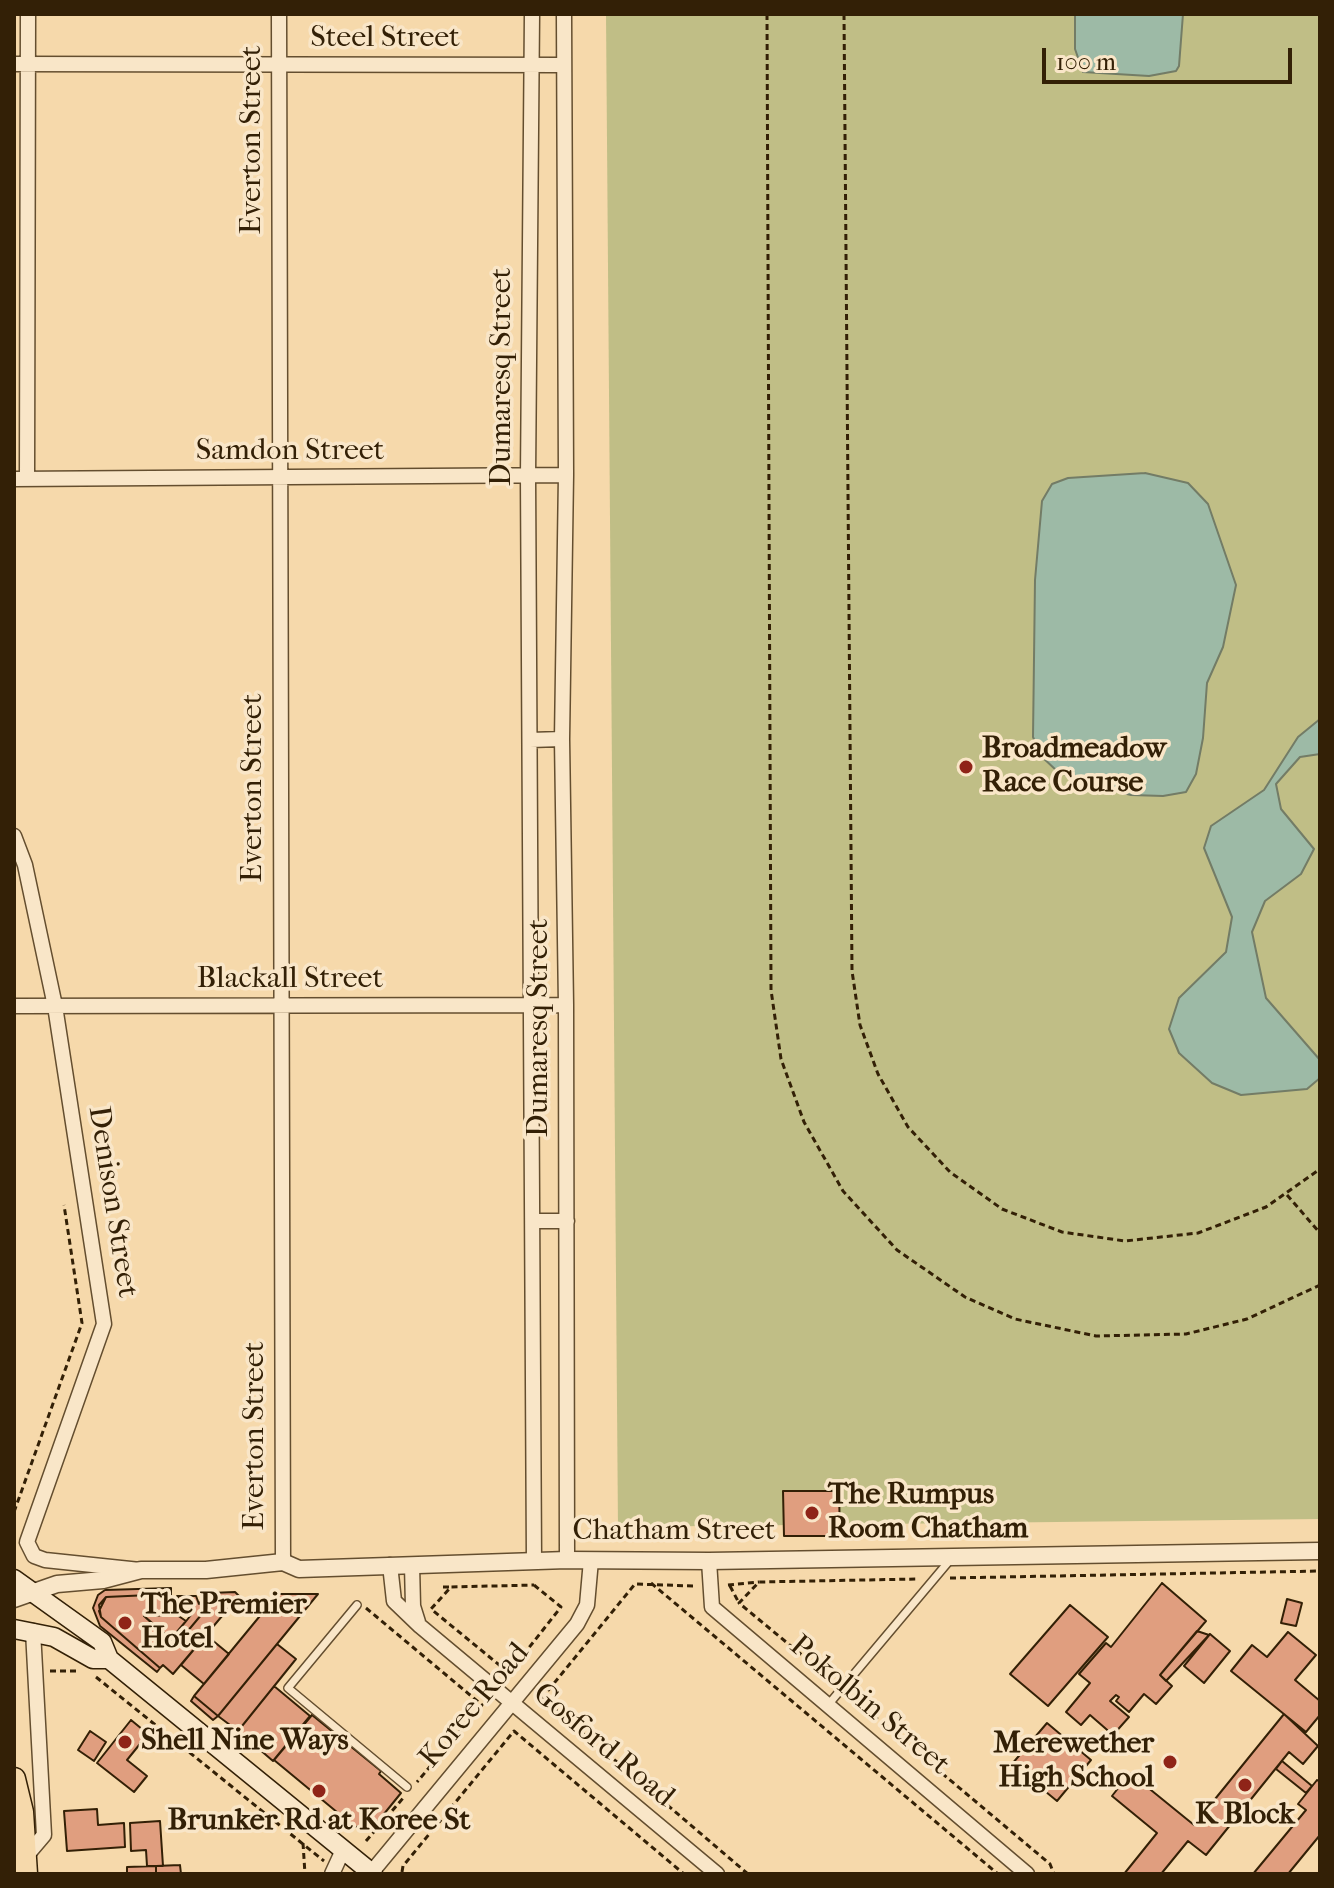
<!DOCTYPE html>
<html>
<head>
<meta charset="utf-8">
<style>
	body { margin:0 }
	#map { position:relative; width:1334px; height:1888px; overflow:hidden; background:#f6d9ab; font-family:"IM FELL French Canon",serif }
	canvas { display:block }
	.frame { position:absolute; inset:0; border:16px solid #332006; pointer-events:none }
	.scale { position:absolute; left:1042px; top:48px; width:250px; height:36px; box-sizing:border-box; border:4px solid #332006; border-top:0; padding-left:10px; font-size:24px; line-height:28px; white-space:nowrap; color:#332006; -webkit-text-stroke:6px #f9e6c8; paint-order:stroke }
</style>
</head>
<body>
<div id="map">
<canvas width="1334" height="1888"></canvas>
<div class="frame"></div>
<div class="scale">100 m</div>
</div>
<script>
const g = document.querySelector('canvas').getContext('2d');
g.lineJoin = 'round';
function fill(path, color) { g.fillStyle = color; g.fill(path, 'evenodd'); }
const toPath = rows => new Path2D(rows.map(r => 'M' + r).join(''));
function trace(path, color, width, dash) { g.strokeStyle = color; g.lineWidth = width; g.lineCap = dash ? 'butt' : 'round'; g.setLineDash(dash || []); g.stroke(path); }
function write(font, color, halo, rows, align = 'center') {
  g.font = font + ' "IM FELL French Canon",serif'; g.lineWidth = 7; g.setLineDash([]); g.textBaseline = 'middle'; g.strokeStyle = halo; g.fillStyle = color; for (const [text, x, y, turn = 0] of rows) {
    g.save(); g.translate(x, y); g.rotate((+turn || 0) * Math.PI / 180); g.textAlign = isNaN(turn) ? turn : align; if (halo) g.strokeText(text, 0, 0); g.fillText(text, 0, 0); g.restore();
  }
}
const green = toPath([
	[606,14,1320,14,1320,1519,618,1527]
]);
const water = toPath([
	[1075,14,1183,14,1179,66,1176,71,1149,76,1083,72,1075,49,1075,14],
	[1145,473,1188,483,1208,504,1236,585,1223,647,1207,683,1203,738,1196,774,1186,792,1163,796,1131,795,1087,784,1057,771,1041,756,1033,737,1035,580,1042,501,1052,484,1068,478,1145,473],
	[1320,719,1320,754,1300,757,1276,784,1281,809,1314,849,1301,874,1265,901,1252,932,1266,998,1320,1060,1320,1078,1307,1089,1241,1095,1212,1083,1179,1053,1169,1029,1179,998,1226,952,1232,917,1204,848,1211,826,1264,790,1298,737,1320,719]
]);
const building = toPath([
	[783,1491,839,1491,840,1536,784,1536,783,1491],
	[1162,1583,1206,1621,1160,1675,1172,1686,1156,1704,1144,1694,1129,1712,1116,1701,1119,1697,1116,1695,1110,1701,1129,1717,1113,1735,1090,1715,1081,1725,1066,1712,1090,1683,1079,1674,1106,1643,1111,1647,1162,1583],
	[171,1588,171,1594,106,1597,99,1605,101,1617,160,1668,157,1672,100,1626,93,1608,98,1595,105,1590,171,1588],
	[235,1592,239,1596,173,1674,163,1665,160,1668,101,1617,99,1611,106,1597,171,1594,171,1615,144,1616,176,1645,212,1602,211,1593,235,1592],
	[206,1594,211,1594,212,1602,176,1645,171,1640,191,1615,177,1596,196,1596,199,1604,206,1594],
	[278,1594,318,1594,218,1716,194,1696,278,1594],
	[171,1597,177,1597,177,1615,171,1614,171,1597],
	[1287,1599,1302,1603,1296,1626,1281,1623,1287,1599],
	[1070,1605,1108,1637,1048,1706,1010,1674,1070,1605],
	[177,1615,186,1621,171,1639,144,1616,177,1615],
	[1197,1631,1209,1635,1166,1681,1160,1675,1197,1631],
	[1288,1632,1316,1655,1295,1680,1320,1701,1320,1715,1306,1732,1231,1671,1252,1645,1267,1657,1288,1632],
	[1210,1634,1230,1651,1204,1683,1184,1666,1210,1634],
	[206,1635,229,1654,204,1684,181,1665,206,1635],
	[277,1644,296,1659,238,1731,218,1716,277,1644],
	[274,1686,310,1716,273,1761,238,1731,274,1686],
	[194,1696,218,1716,213,1720,191,1701,194,1696],
	[1284,1714,1318,1746,1303,1764,1289,1752,1206,1855,1188,1841,1161,1874,1124,1874,1157,1833,1112,1796,1130,1773,1194,1825,1284,1714],
	[312,1715,381,1771,379,1774,401,1793,375,1825,355,1827,274,1760,312,1715],
	[131,1720,148,1734,127,1760,147,1776,134,1792,97,1763,131,1720],
	[1047,1723,1091,1760,1057,1801,1012,1764,1047,1723],
	[90,1731,106,1742,94,1761,78,1750,90,1731],
	[1282,1761,1312,1786,1306,1793,1276,1769,1282,1761],
	[1317,1780,1320,1782,1320,1835,1288,1874,1253,1874,1306,1810,1298,1804,1317,1780],
	[97,1809,98,1825,124,1823,125,1847,67,1851,64,1811,97,1809],
	[160,1821,163,1866,147,1866,146,1850,131,1851,130,1823,160,1821],
	[180,1865,181,1874,156,1874,156,1866,180,1865],
	[156,1866,156,1874,127,1874,127,1867,156,1866]
]);
const path = toPath([
	[767,14,771,990,781,1059,804,1122,843,1191,897,1250,965,1297,1015,1319,1096,1336,1186,1334,1247,1319,1320,1285],
	[844,14,852,971,860,1025,878,1074,908,1127,950,1172,1002,1209,1062,1232,1125,1241,1198,1233,1266,1207,1320,1169],
	[1287,1195,1320,1233],
	[14,1512,82,1323,64,1205],
	[950,1578,1320,1571],
	[651,1583,998,1874],
	[534,1585,561,1607,509,1673,431,1609,451,1587,534,1585],
	[728,1585,759,1582],
	[693,1586,635,1584,542,1698,748,1874],
	[730,1586,739,1603],
	[443,1587,451,1587],
	[366,1608,482,1705,417,1782],
	[50,1671,78,1671],
	[96,1677,324,1861],
	[832,1680,739,1603,759,1582,918,1579],
	[850,1696,1050,1864,1054,1874],
	[366,1841,404,1797],
	[303,1843,305,1874],
	[402,1872,403,1866,514,1731,684,1874]
]);
const service = toPath([
	[357,1605,288,1688,407,1787],
	[828,1705,950,1560]
]);
const minor = toPath([
	[279,14,283,1562],
	[532,14,528,476,534,1561],
	[564,14,566,475,562,739,566,1005,567,1560],
	[14,64,564,65],
	[27,478,28,14],
	[14,479,566,475],
	[530,740,562,739],
	[14,836,25,865,55,1006,104,1324,27,1542,34,1556,45,1560,140,1570],
	[14,1006,566,1005],
	[534,1221,567,1221],
	[709,1561,712,1607,1027,1874],
	[390,1565,394,1601,420,1626,717,1874],
	[412,1565,413,1606,418,1622],
	[28,1859,27,1855,44,1835,33,1631],
	[371,1873,577,1624,587,1605,591,1560],
	[332,1874,343,1850]
]);
const tertiary = toPath([
	[14,1599,57,1584,103,1580,141,1570,206,1570,283,1562,299,1569,567,1560,709,1561,1320,1551]
]);
const secondary = toPath([
	[14,1579,102,1642,109,1659,373,1874],
	[14,1629,54,1637,93,1659,109,1659]
]);
const primary = toPath([
	[14,1779,22,1812,26,1874]
]);
const markers = [
	[966,767,8,"#8f2418"],
	[812,1513,8,"#8f2418"],
	[125,1623,8,"#8f2418"],
	[125,1742,8,"#8f2418"],
	[1170,1762,8,"#8f2418"],
	[1245,1785,8,"#8f2418"],
	[319,1791,8,"#8f2418"]
];
const streetNames = [
	["Steel Street",385,39],
	["Everton Street",253,140,-90],
	["Dumaresq Street",503,377,-90],
	["Samdon Street",290,452],
	["Everton Street",254,788,-90],
	["Blackall Street",290,980],
	["Dumaresq Street",540,1028,-90],
	["Denison Street",112,1202,81],
	["Everton Street",256,1436,-90],
	["Chatham Street",674,1532],
	["Koree Road",475,1706,-50],
	["Pokolbin Street",869,1706,40],
	["Gosford Road",603,1746,40]
];
const poiNames = [
	["Broadmeadow",982,750],
	["Race Course",982,784],
	["The Rumpus",828,1496],
	["Room Chatham",828,1530],
	["The Premier",141,1606],
	["Hotel",141,1640],
	["Shell Nine Ways",141,1742],
	["Merewether",1154,1745,"right"],
	["High School",1154,1779,"right"],
	["K Block",1245,1816,"center"],
	["Brunker Rd at Koree St",319,1822,"center"]
];
fill(green, '#c0be86');
fill(water, '#9dbaa6');
trace(water, '#737c66', 2);
fill(building, '#e09e7f');
trace(building, '#332006', 2);
trace(service, '#644e2f', 10);
trace(minor, '#644e2f', 17);
trace(tertiary, '#644e2f', 19);
trace(secondary, '#332006', 21);
trace(primary, '#332006', 25);
trace(path, '#332006', 3, [6, 4]);
trace(service, '#f9e6c8', 7);
trace(minor, '#f9e6c8', 14);
trace(tertiary, '#f9e6c8', 16);
trace(secondary, '#f9e6c8', 18);
trace(primary, '#f6d9ab', 22);
for (const [x, y, r, color] of markers) { const dot = new Path2D(); dot.arc(x, y, r, 0, 2 * Math.PI); g.fillStyle = color; g.fill(dot); trace(dot, '#f9e6c8', 3); }
write('30px', '#332006', '#f9e6c8', streetNames);
write('bold 30px', '#332006', '#f9e6c8', poiNames, 'left');
</script>
</body>
</html>
